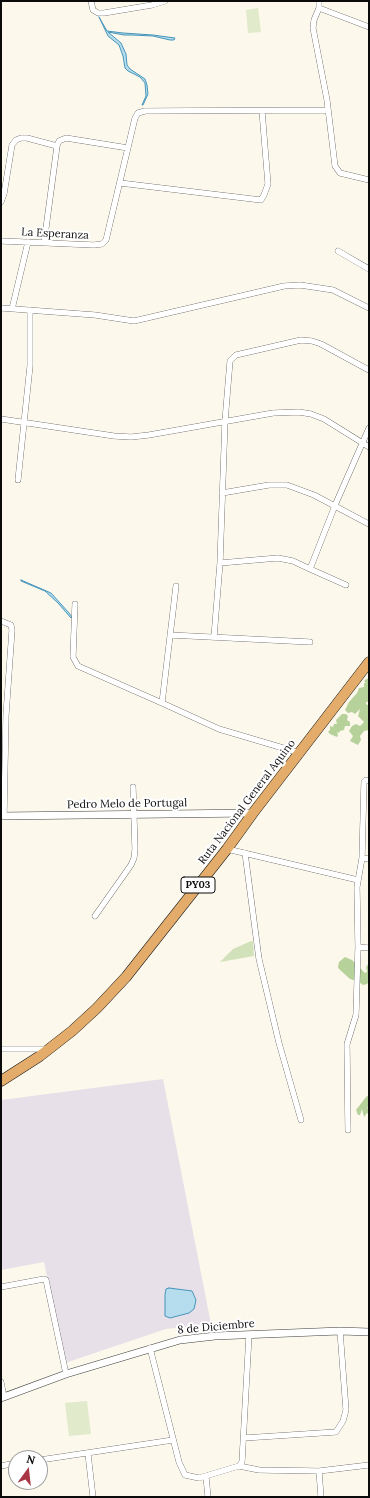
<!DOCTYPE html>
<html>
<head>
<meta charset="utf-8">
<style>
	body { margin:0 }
	#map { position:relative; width:370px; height:1498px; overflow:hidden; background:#fcf8eb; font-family:Lora,serif }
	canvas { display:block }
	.frame { position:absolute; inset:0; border:2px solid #0b0b0b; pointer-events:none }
	.north { position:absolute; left:8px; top:1450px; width:40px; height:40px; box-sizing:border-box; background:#fff; border:1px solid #9d9d9d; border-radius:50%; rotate:15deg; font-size:11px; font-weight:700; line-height:16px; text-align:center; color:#0b0b0b }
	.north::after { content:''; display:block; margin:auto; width:14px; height:18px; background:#a83643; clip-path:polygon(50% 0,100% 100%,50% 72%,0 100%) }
</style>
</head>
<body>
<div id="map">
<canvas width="370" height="1498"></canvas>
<div class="frame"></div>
<div class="north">N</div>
</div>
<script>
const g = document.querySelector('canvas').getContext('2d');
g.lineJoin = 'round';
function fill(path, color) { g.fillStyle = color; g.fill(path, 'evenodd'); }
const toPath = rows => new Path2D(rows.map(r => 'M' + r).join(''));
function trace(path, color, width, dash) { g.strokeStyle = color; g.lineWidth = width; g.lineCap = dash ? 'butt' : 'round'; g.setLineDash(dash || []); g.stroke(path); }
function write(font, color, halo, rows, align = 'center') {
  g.font = font + ' Lora,serif'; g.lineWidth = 4; g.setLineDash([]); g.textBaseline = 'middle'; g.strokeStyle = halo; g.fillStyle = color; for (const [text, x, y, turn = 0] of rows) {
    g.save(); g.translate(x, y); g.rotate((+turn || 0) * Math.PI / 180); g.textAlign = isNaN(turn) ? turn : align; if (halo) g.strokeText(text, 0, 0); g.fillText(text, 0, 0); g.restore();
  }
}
const industrial = toPath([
	[163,1079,211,1324,166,1329,65,1363,44,1262,1,1270,1,1205,2,1205,1,1197,1,1100]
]);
const green = toPath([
	[251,941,253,942,254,956,220,962,233,949]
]);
const forest = toPath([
	[369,678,369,702,366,702,366,704,369,706,369,730,364,731,360,736,361,740,358,745,350,741,353,736,349,731,352,726,356,724,360,726,364,722,358,716,360,709,355,714,352,712,348,713,345,710,349,702,357,693,359,688,364,687,364,683,366,683,364,681,365,680],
	[342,714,346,714,348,716,347,720,350,722,350,726,345,726,344,730,340,731,339,733,337,732,338,735,337,737,330,734,328,732,330,730,330,726,333,727,334,724,337,724,336,720],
	[345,957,352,960,365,973,367,972,366,967,369,963,369,982,367,984,363,985,359,982,350,979,339,969,338,967,339,962],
	[369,1095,369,1106,367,1108,369,1109,369,1114,367,1113,364,1117,362,1109,360,1115,358,1115,356,1110,366,1097]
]);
const pitch = toPath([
	[258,8,261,32,248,33,246,10],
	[87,1401,91,1434,69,1436,65,1403]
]);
const water = toPath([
	[99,17,107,31,123,33,153,35,175,38,174,40,170,40,153,36,132,35,124,35,108,32,121,43,126,54,127,65,130,69,145,79,147,85,148,94,143,105,142,105,146,96,145,83,140,77,128,71,125,68,123,56,119,45,108,36,99,17],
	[21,580,51,593,69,613,72,617,71,618,58,603,45,591,21,581,21,580],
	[169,1288,192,1291,196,1300,194,1309,189,1313,170,1318,165,1316,165,1295,166,1289,169,1288]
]);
const minor = toPath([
	[91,1,93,10,98,13,104,13,152,5,165,1],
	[319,1,319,8,314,20,313,28,327,100,335,166,340,173,369,180],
	[319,8,369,27],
	[120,183,261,200,264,195,268,184,262,111],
	[1,202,4,194,12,145,16,140,21,138,27,138,57,146,59,141,66,138,128,148],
	[1,241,94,245,102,244,106,240,135,118,138,113,145,111,328,110],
	[44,243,57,146],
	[338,251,369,269],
	[1,308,95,315,134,321,284,286,300,285,333,290,369,308],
	[12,309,28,242],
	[1,419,114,436,131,437,149,435,273,413,299,412,311,414,324,419,369,447],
	[18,480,30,366,30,310],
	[222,493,269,485,287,485,314,495,369,524],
	[220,563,278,558,293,561,310,569],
	[346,585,310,569,336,503,369,428],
	[75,604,73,657,78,666,162,703,219,729,300,753],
	[1,621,11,625,12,630,6,715,4,816],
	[170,635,310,642],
	[214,637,220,563,225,421,230,361,236,355,301,340,312,341,321,344,369,370],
	[162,703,176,586],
	[227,849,358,880],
	[245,853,259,959,279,1043,301,1120],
	[362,858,369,859],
	[95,916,131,865,134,858,135,849,133,787],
	[358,947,369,948],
	[1,1049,49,1049],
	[348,1130,347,1044,356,1015,358,947,357,887,362,858,364,782,366,780,369,781],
	[1,1287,44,1279,46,1280,66,1374],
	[150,1348,179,1462,185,1475,199,1478,239,1466,242,1462,249,1335],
	[1,1382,4,1397],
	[244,1438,336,1432,343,1421,346,1410,340,1331],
	[88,1454,93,1497],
	[40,1460,173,1440],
	[1,1466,16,1463],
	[239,1466,259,1470,319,1471,369,1465],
	[319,1471,321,1497],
	[206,1477,208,1497]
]);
const tertiary = toPath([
	[1,816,253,813],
	[1,1398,66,1374,180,1340,215,1336,340,1331,369,1332]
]);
const trunk = toPath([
	[1,1081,40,1056,72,1031,97,1008,126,977,227,849,253,813,369,662]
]);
const shields = [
	[198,885,34]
];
const shieldNames = [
	["PY03",198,885]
];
const streetNames = [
	["La Esperanza",55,234,3],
	["Ruta Nacional General Aquino",247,802,-53],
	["Pedro Melo de Portugal",127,804,-1],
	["8 de Diciembre",216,1327,-5]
];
fill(industrial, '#e7e0e9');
fill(green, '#d1e2ba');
fill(forest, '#b7d19b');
fill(pitch, '#e1eaca');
fill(water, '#b6dded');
trace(water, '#4795bb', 1);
trace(minor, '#3e3e3e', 6);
trace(tertiary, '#3e3e3e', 8);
trace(trunk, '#1c1c1c', 11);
trace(minor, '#fff', 5.5);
trace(tertiary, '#fff', 7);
trace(trunk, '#e4ac6a', 10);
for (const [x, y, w] of shields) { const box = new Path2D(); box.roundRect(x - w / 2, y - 8, w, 16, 3); g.fillStyle = '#fff'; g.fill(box); trace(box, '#0b0b0b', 1); }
write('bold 10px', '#0b0b0b', null, shieldNames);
write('11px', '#0b0b0b', '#fff', streetNames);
</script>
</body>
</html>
